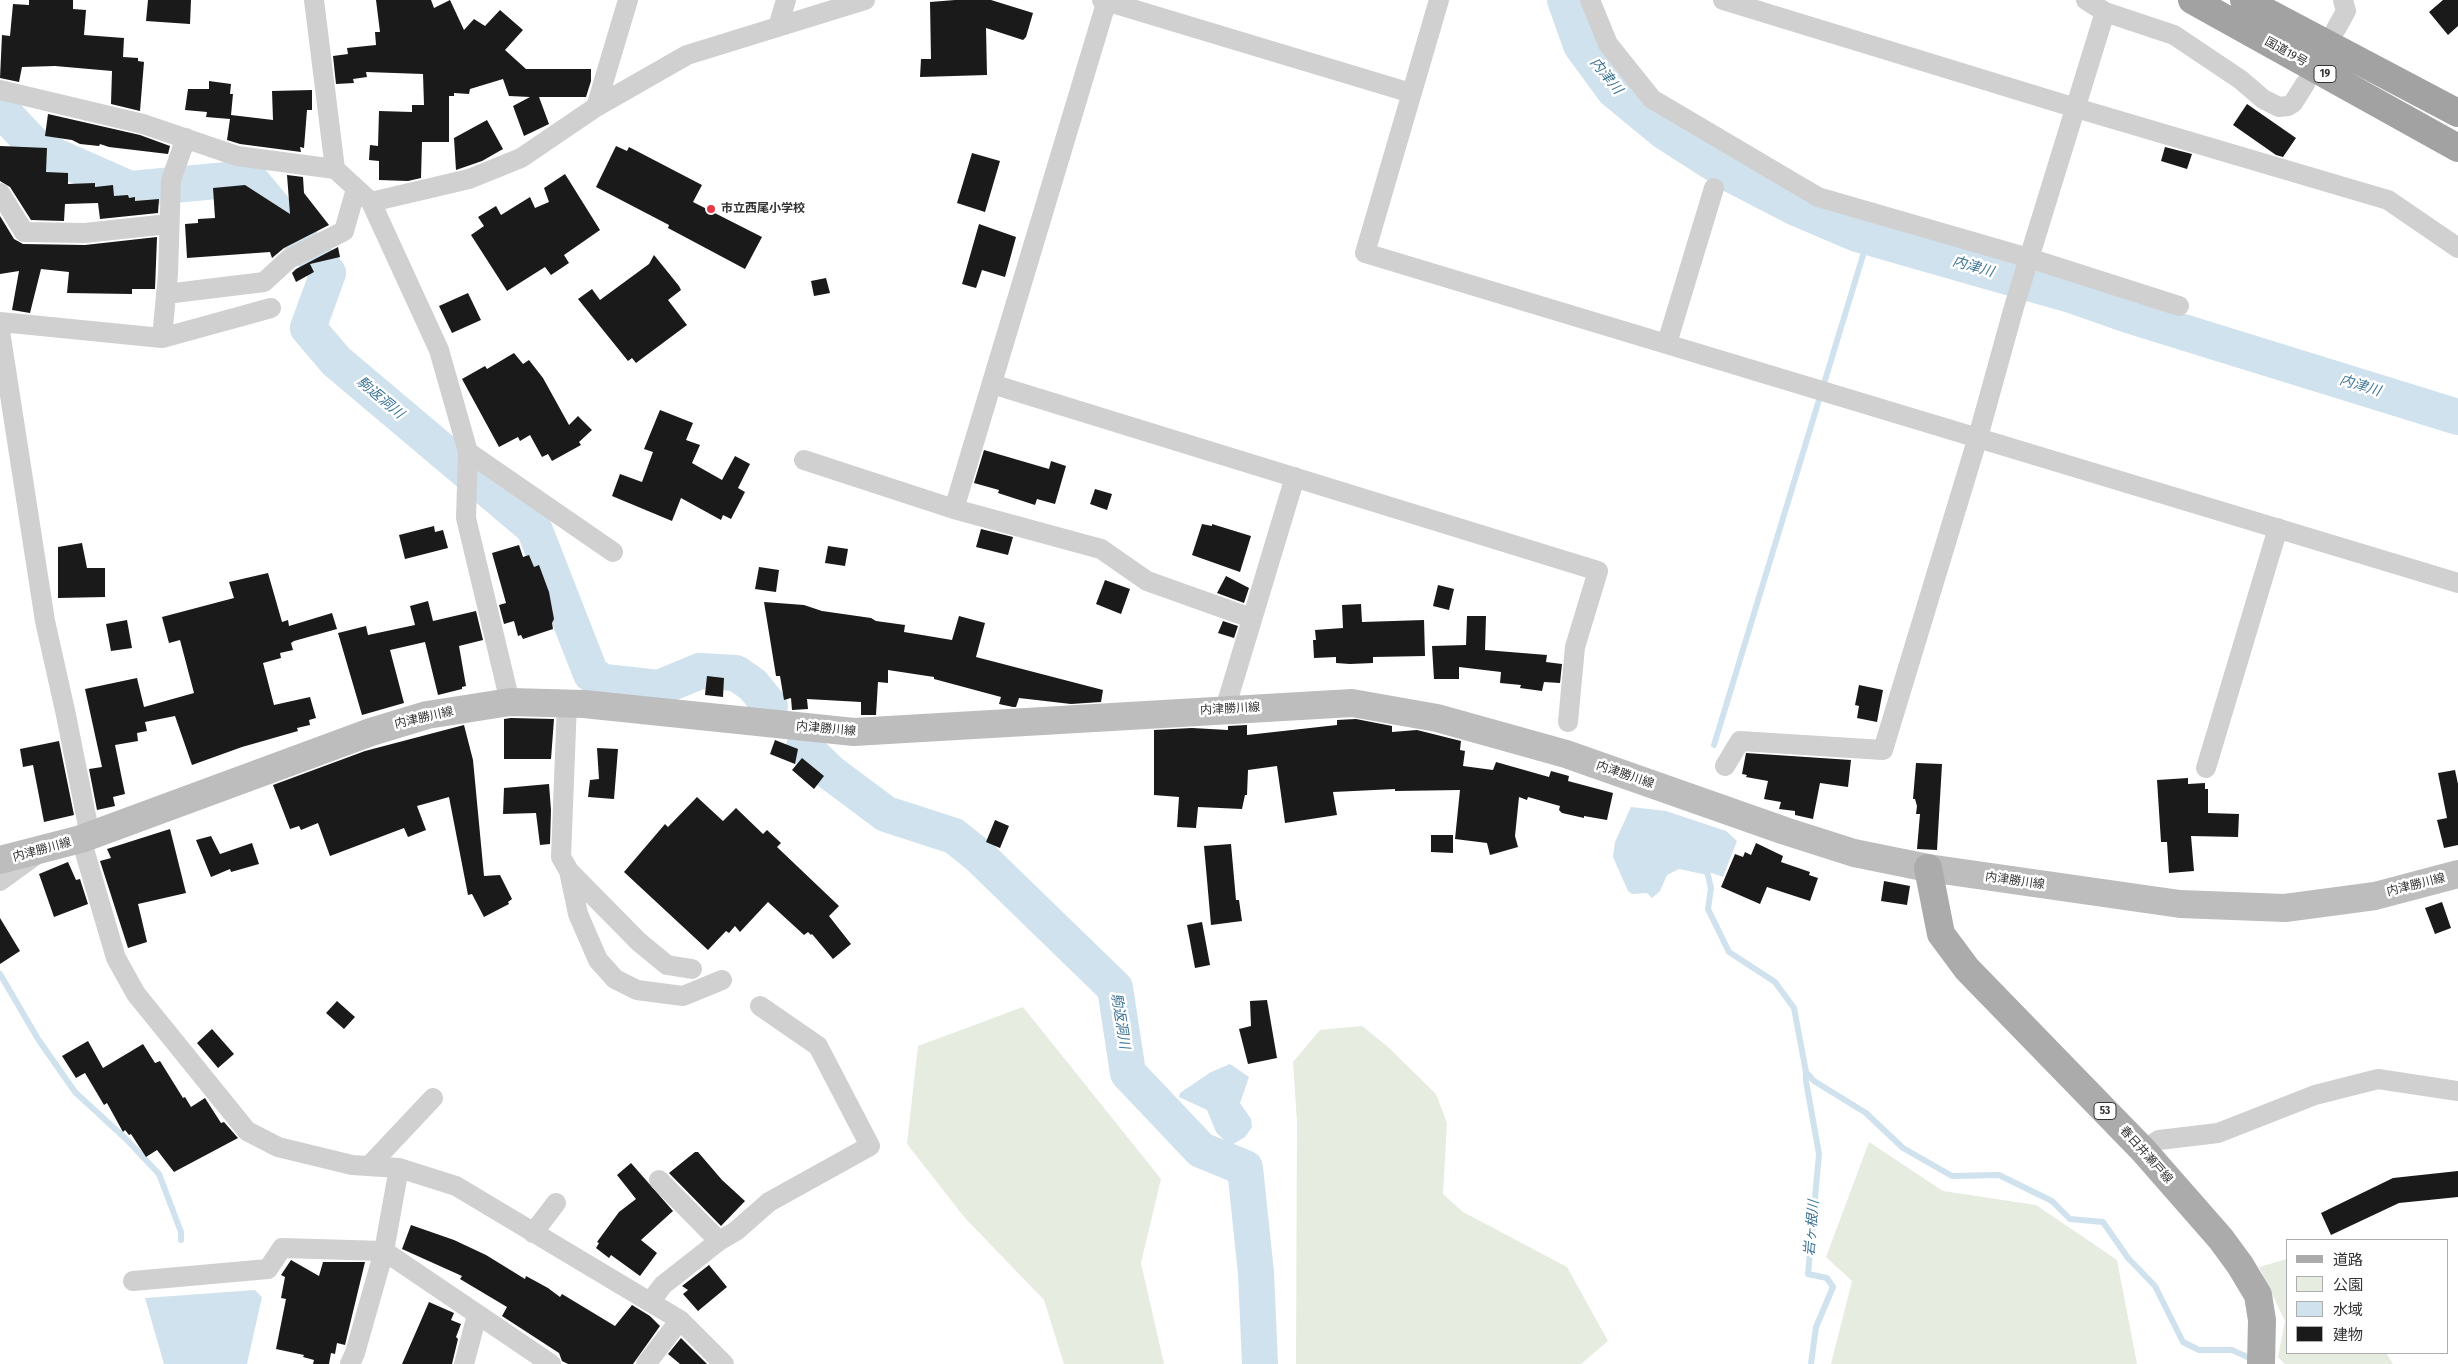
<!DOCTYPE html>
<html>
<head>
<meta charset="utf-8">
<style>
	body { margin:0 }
	#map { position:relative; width:2458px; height:1364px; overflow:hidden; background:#fff; font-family:"Fira Sans Condensed","Noto Sans JP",sans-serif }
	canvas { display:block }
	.legend { position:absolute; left:2286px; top:1239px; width:162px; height:115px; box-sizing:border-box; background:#fff; border:1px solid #adadad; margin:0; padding:6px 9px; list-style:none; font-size:15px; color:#333 }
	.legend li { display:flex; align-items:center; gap:10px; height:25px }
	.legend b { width:25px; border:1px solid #adadad }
</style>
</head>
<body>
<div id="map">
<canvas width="2458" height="1364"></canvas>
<ul class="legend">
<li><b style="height:6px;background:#ababab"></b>道路</li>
<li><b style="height:14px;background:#e6ecdf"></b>公園</li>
<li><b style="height:14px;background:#cfe2ee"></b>水域</li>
<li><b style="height:14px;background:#1a1a1a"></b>建物</li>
</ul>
</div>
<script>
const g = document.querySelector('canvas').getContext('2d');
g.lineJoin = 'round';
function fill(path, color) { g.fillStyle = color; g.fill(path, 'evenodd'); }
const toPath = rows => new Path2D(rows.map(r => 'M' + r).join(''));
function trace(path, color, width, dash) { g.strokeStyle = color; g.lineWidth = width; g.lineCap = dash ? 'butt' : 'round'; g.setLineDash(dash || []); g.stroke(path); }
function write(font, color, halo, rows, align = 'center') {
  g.font = font + ' "Fira Sans Condensed","Noto Sans JP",sans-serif'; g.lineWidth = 5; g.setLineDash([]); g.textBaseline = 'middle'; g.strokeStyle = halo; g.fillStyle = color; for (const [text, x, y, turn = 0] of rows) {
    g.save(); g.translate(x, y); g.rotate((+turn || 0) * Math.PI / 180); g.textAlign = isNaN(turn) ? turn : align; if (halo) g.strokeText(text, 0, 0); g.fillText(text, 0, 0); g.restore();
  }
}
const green = toPath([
	[1023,1007,1161,1179,1141,1263,1164,1364,1064,1364,1044,1300,965,1218,907,1144,918,1046],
	[1362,1026,1387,1046,1436,1094,1447,1123,1443,1194,1463,1212,1567,1267,1608,1341,1581,1364,1296,1364,1297,1122,1293,1062,1320,1030],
	[1869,1142,1943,1191,2036,1205,2117,1260,2137,1364,1831,1364,1852,1281,1826,1257],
	[2287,1259,2287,1353,2386,1353,2393,1364,2285,1364,2278,1357,2285,1321,2259,1267]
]);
const water = toPath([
	[1631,807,1666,811,1726,831,1737,841,1723,877,1709,872,1707,875,1679,869,1667,875,1660,891,1652,898,1647,893,1632,894,1628,891,1613,857,1615,842],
	[1230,1064,1249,1077,1240,1103,1251,1119,1252,1127,1245,1137,1230,1146,1216,1132,1207,1110,1179,1097,1180,1093,1211,1072],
	[255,1290,262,1297,247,1364,164,1364,145,1298]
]);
const stream = toPath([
	[1714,745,1864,252,1857,234],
	[1706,867,1711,888,1708,909,1729,952,1775,982,1794,1008,1806,1072,1814,1081,1866,1113,1903,1148,1952,1176,1999,1175,2052,1201,2070,1219,2103,1222,2128,1258,2155,1286,2183,1342,2199,1350,2232,1350,2254,1360],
	[0,974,38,1039,75,1092,126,1139,159,1174,181,1232,181,1240],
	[1806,1072,1806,1081,1819,1154,1808,1274,1827,1278,1833,1287,1816,1327,1811,1364]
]);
const river = toPath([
	[1565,0,1581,45,1614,90,1665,132,1734,176,1796,208,1857,234,2074,296,2128,315,2458,417],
	[0,109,37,148,130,189,249,178,328,273,308,328,336,361,534,528,591,674,604,682,659,688,700,671,736,673,753,685,770,706],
	[804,747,831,773,886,814,954,836,979,856,1115,988,1128,1073,1201,1150,1245,1168,1256,1273,1260,1364]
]);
const building = toPath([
	[29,0,73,0,73,9,86,10,84,35,124,38,123,57,138,58,138,61,144,62,140,111,111,104,112,71,55,66,22,67,19,82,0,78,2,35,10,36,13,4,29,5],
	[148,0,191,0,190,24,146,21],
	[376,0,431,0,434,8,450,0,464,30,474,19,485,26,500,10,523,30,505,50,526,69,591,69,591,81,586,97,539,97,549,124,524,136,513,106,530,97,509,96,503,79,470,89,469,94,454,93,454,96,449,96,449,142,422,142,421,178,408,181,379,180,379,161,369,160,370,145,378,146,379,111,412,112,412,105,424,105,423,74,366,72,367,77,353,79,354,83,336,84,333,56,348,54,347,48,376,45,375,32,380,32],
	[955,0,991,0,1033,13,1026,37,1023,40,986,28,987,75,920,77,921,59,931,59,930,2],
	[2443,0,2458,0,2458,26,2448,35,2429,12],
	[209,81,231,84,230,94,233,94,231,115,273,120,272,91,312,90,312,110,307,110,304,148,300,147,301,152,240,144,227,140,230,119,206,117,207,112,185,110,188,89,209,89],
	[2247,104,2296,138,2283,157,2276,155,2233,125],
	[48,114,140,135,170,146,168,154,109,147,100,144,99,146,80,144,72,140,45,136],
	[487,120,503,149,482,161,456,170,454,138],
	[0,146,47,148,46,172,68,173,68,184,95,183,95,187,113,185,114,196,128,195,129,198,135,197,135,201,159,199,158,213,100,219,98,203,65,204,64,221,31,220,10,187,0,181],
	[616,146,627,151,629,147,702,185,693,202,762,237,745,269,668,228,669,225,596,187],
	[2165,147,2192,154,2187,169,2161,161],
	[972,153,1000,161,985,212,957,203],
	[565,174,600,230,564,255,569,263,551,275,545,267,507,291,471,235,484,226,478,217,496,206,501,215,530,197,535,208,549,202,544,188],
	[287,175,303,177,304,193,329,225,284,248,272,258,270,252,187,258,185,224,198,223,198,219,215,218,213,188,245,185,290,214],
	[0,216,14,239,23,244,85,245,157,237,155,289,132,289,132,294,67,293,69,272,41,269,30,313,12,310,19,271,0,274],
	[979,224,1016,237,1005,277,982,270,976,288,962,284],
	[338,247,340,257,310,264,314,272,296,282,292,273,296,269],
	[654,255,679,286,681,290,668,300,687,325,636,363,632,358,628,361,578,299,592,289,600,300,649,264],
	[826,278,830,293,814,296,811,281],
	[468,293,481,320,452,333,439,306],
	[514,353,523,364,529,360,543,378,569,425,578,416,592,430,579,442,581,445,552,461,548,454,542,457,530,435,520,441,518,437,499,447,462,379,485,366,487,369],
	[660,410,693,423,686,440,700,445,692,463,722,480,735,456,750,464,738,488,745,492,731,519,723,515,721,520,681,498,672,521,612,496,620,474,642,482,653,452,644,449],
	[984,450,1049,469,1051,461,1066,466,1055,504,1037,499,1035,505,998,493,999,490,974,483],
	[1095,489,1112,494,1107,510,1090,504],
	[1202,524,1212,526,1212,524,1251,536,1240,572,1192,555],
	[434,526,435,532,443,530,448,548,405,559,399,535],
	[981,529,1013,537,1008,555,976,547],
	[82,543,87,568,105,568,105,597,58,598,58,547],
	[519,545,523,557,529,555,534,567,539,565,549,592,554,619,552,623,553,629,523,639,521,635,518,636,514,621,504,624,499,605,506,603,492,553],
	[828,546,848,549,845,566,825,563],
	[759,567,779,570,776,592,755,589],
	[268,573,282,622,288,620,289,626,332,613,337,629,294,641,291,643,293,650,280,653,281,658,263,663,274,705,310,697,316,718,309,720,310,725,297,728,298,731,242,747,192,765,175,716,145,722,147,731,137,733,138,741,115,745,125,794,113,797,115,806,97,810,89,769,102,767,85,689,137,678,144,707,194,693,180,640,169,643,162,617,234,598,229,582],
	[1226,576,1249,588,1244,603,1217,593],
	[1105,580,1130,589,1121,614,1096,604],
	[1438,585,1454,589,1449,610,1433,606],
	[428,601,433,621,476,611,483,640,459,646,466,686,462,687,462,689,438,695,425,642,390,650,404,703,362,715,338,633,366,626,368,635,415,625,410,606],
	[764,602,804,605,822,611,871,618,876,621,905,625,904,632,952,640,959,616,985,623,976,657,1103,690,1101,702,1071,704,1019,698,1016,707,1013,707,999,704,1001,697,934,679,934,677,888,670,888,683,878,682,876,715,861,715,861,702,807,699,808,709,792,710,791,698,784,700,780,676,776,676],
	[1361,604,1362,622,1424,620,1425,656,1373,657,1373,663,1350,664,1336,663,1336,657,1314,658,1313,640,1316,640,1315,630,1343,628,1342,605],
	[1467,616,1486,616,1485,650,1547,655,1546,662,1562,664,1560,683,1544,682,1542,691,1520,688,1521,685,1500,683,1501,672,1459,667,1459,679,1434,679,1432,646,1466,645],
	[127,620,132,648,111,651,106,624],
	[1223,621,1238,626,1234,638,1218,633],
	[707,676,724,678,723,697,705,695],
	[1859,685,1883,690,1877,722,1857,718,1859,706,1855,705],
	[511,718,554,719,551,759,504,759,504,719],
	[1356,719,1392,726,1392,732,1417,730,1461,741,1460,750,1465,751,1463,766,1493,770,1496,762,1549,777,1551,771,1569,776,1568,781,1613,793,1607,820,1584,816,1584,818,1562,813,1559,810,1560,806,1528,797,1527,800,1519,797,1515,836,1518,847,1490,855,1487,843,1455,839,1460,790,1395,791,1395,789,1333,792,1337,815,1285,823,1277,766,1248,770,1247,795,1245,795,1242,809,1198,807,1196,828,1177,827,1179,797,1154,795,1154,730,1192,728,1228,730,1228,726,1247,725,1247,735,1337,725,1337,720],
	[464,725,473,760,484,876,500,875,512,899,508,902,509,904,484,917,472,894,468,895,449,797,417,806,426,830,408,837,404,828,330,856,318,823,301,830,299,826,290,829,273,785,365,751],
	[775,740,798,749,795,764,770,754],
	[59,741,74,815,44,822,33,765,23,767,20,749],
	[597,748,618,749,614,799,588,797,590,780,599,779],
	[1746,753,1851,760,1848,787,1820,783,1813,819,1795,815,1795,811,1779,809,1781,802,1764,799,1768,781,1746,777,1747,775,1742,774],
	[802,758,824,776,814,789,792,770],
	[1916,763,1942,764,1937,850,1917,849,1920,814,1916,814,1917,806,1915,799,1913,799],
	[2455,770,2458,784,2458,845,2444,848,2437,820,2447,818,2438,773],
	[2188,778,2188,784,2205,783,2205,789,2208,789,2208,813,2239,814,2238,837,2191,836,2194,871,2169,873,2167,842,2161,842,2157,780],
	[549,784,551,810,550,844,540,845,536,813,503,814,504,788],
	[697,797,723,821,736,808,763,834,767,830,781,843,777,847,839,906,829,916,851,944,833,959,812,934,811,935,808,932,804,935,768,902,740,932,735,926,729,933,726,931,708,950,624,872,665,824,668,827],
	[995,820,1009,826,1000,848,986,842],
	[170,829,186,893,138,904,147,942,128,948,100,861,111,858,107,849],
	[1431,835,1453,835,1453,853,1431,852],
	[211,836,220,854,252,843,259,864,231,872,230,869,211,877,196,840],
	[1756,843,1783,856,1781,862,1810,872,1809,875,1818,878,1810,901,1767,887,1760,904,1721,887,1735,854,1743,857,1745,852,1751,855],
	[1231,844,1236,900,1239,900,1242,921,1211,925,1204,846],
	[68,862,76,880,80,879,88,904,54,917,39,874],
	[1884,881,1910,886,1907,905,1881,901],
	[2442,902,2451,928,2435,934,2425,908],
	[0,918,20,951,0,964],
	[1202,922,1210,965,1195,968,1187,925],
	[1267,1000,1277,1058,1248,1064,1239,1029,1251,1026,1250,1001],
	[337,1001,355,1017,344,1029,326,1013],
	[212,1029,234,1054,218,1068,197,1043],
	[88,1041,103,1068,143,1044,155,1063,160,1061,183,1098,185,1097,191,1107,205,1098,221,1123,224,1122,238,1138,174,1172,157,1150,146,1157,131,1134,129,1135,125,1130,123,1132,107,1103,104,1105,85,1073,76,1078,62,1056],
	[695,1152,698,1152,722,1180,745,1201,721,1226,669,1173],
	[631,1163,673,1211,641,1240,657,1253,640,1276,611,1255,609,1258,596,1248,599,1243,597,1242,619,1212,636,1199,617,1175],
	[2458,1171,2458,1197,2399,1203,2331,1235,2321,1213,2393,1178],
	[411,1225,454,1240,486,1255,525,1279,526,1276,548,1288,560,1297,562,1294,615,1326,632,1305,650,1316,660,1326,633,1364,568,1364,562,1361,559,1353,502,1316,507,1307,460,1279,462,1276,402,1249],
	[291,1260,319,1276,323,1262,365,1262,345,1345,337,1343,335,1354,331,1353,329,1364,313,1364,314,1360,303,1357,304,1355,276,1349,286,1299,281,1298,285,1277,281,1275],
	[709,1265,727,1287,698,1311,683,1294,688,1290,682,1286],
	[429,1302,454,1313,451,1320,461,1324,456,1337,458,1339,452,1364,402,1364],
	[681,1338,707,1364,680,1364,668,1354]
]);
const minor = toPath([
	[314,0,335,169,371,202,439,350,468,452,466,518,510,702],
	[1102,0,1411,93],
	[1439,0,1365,253,2458,583],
	[1590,0,1608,44,1652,99,1818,197,2029,258,2179,306],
	[1723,0,2076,108,2388,200,2458,248],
	[2086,0,2105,12,2174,35,2241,80,2263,99,2279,107,2288,106,2293,103,2305,84],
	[778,27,786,0],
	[2336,29,2346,11,2343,0],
	[0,90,143,124,237,156,335,169],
	[596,107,628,0],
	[0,193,24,232,85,233,168,224],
	[371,202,469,179,521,158,596,107,687,55,865,0],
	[166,294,264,282,289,259,344,231,356,189],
	[0,322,162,338,271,308],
	[0,331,45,621,66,715,90,836],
	[162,338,168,274,171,180,186,138],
	[1667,343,1714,188],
	[992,384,1598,571,1575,647,1568,722],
	[468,452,613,552],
	[804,460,954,509,1101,549,1147,581,1251,618],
	[954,509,1107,0],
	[567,703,561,857,569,871,639,942,667,965,692,969],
	[1225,709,1295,477],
	[1725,766,1740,741,1883,750,1978,437,2014,307,2105,12],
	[2206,768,2278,528],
	[81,839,116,958,136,994,247,1131,278,1147,352,1165,399,1168,456,1186,680,1320,724,1364],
	[569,871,578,914,598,960,615,979,637,990,683,996,722,980],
	[0,881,36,855],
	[2143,1150,2159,1140,2218,1133,2315,1095,2378,1079,2458,1091],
	[369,1166,433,1098],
	[659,1180,719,1241],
	[533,1233,556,1203],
	[133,1281,268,1269,282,1248,384,1251,551,1364],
	[650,1302,663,1285,719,1241,736,1231,769,1202,870,1146,818,1046,760,1006],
	[350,1364,355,1353,384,1251,399,1168],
	[464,1364,477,1315],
	[646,1364,680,1320]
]);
const secondary = toPath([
	[0,860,81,839,371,732,427,715,510,702,584,704,854,732,1352,703,1437,718,1566,754,1785,831,1854,853,1928,868,2180,904,2285,908,2375,896,2458,874]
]);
const primary = toPath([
	[1928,868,1941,934,1967,969,2143,1150,2221,1239,2240,1265,2258,1295,2262,1320,2261,1364]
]);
const trunk = toPath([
	[2192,0,2458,148],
	[2244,0,2458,113]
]);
const markers = [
	[711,209,5,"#e63946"]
];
const shields = [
	[2325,74,22],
	[2105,1111,22]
];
const shieldNames = [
	["19",2325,74],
	["53",2105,1111]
];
const streetNames = [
	["国道19号",2286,52,29],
	["内津勝川線",1230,709,-3],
	["内津勝川線",424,718,-13],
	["内津勝川線",826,729,5],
	["内津勝川線",1625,775,19],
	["内津勝川線",42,850,-15],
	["内津勝川線",2015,881,8],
	["内津勝川線",2416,885,-14],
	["春日井瀬戸線",2146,1155,48]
];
const poiNames = [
	["市立西尾小学校",721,209]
];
const waterNames = [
	["内津川",1606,76,51],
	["内津川",1973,267,16],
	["内津川",2360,386,17],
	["駒返洞川",380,398,40],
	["駒返洞川",1120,1021,81],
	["岩ヶ根川",1812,1228,-85]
];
fill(green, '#e6ecdf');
fill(water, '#cfe2ee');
trace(stream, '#cfe2ee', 6);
trace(river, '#cfe2ee', 36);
fill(building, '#1a1a1a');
trace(minor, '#d0d0d0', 20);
trace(secondary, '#bdbdbd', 28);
trace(primary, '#ababab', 28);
trace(trunk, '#a2a2a2', 28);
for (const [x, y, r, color] of markers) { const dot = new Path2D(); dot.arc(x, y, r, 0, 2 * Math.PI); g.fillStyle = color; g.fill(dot); trace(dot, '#fff', 2); }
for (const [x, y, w] of shields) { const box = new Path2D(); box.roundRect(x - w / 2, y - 8.5, w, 17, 4); g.fillStyle = '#fff'; g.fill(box); trace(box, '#333', 1); }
write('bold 11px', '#333', null, shieldNames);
write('12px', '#333', '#fff', streetNames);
write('bold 12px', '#333', '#fff', poiNames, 'left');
write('italic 14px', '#3f7597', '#fff', waterNames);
</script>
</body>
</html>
